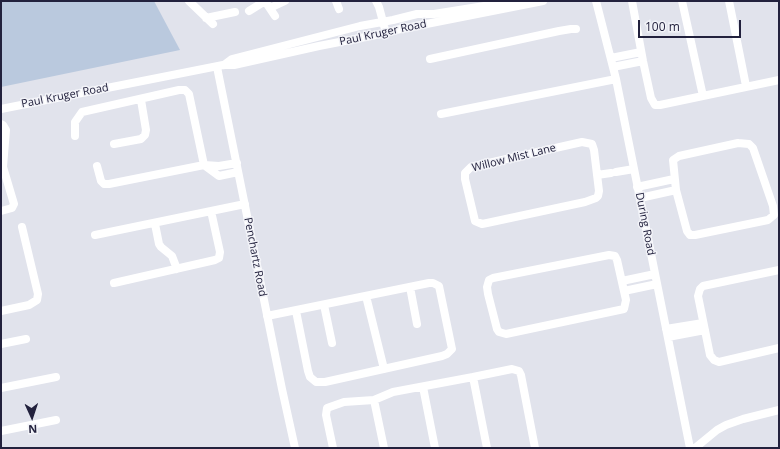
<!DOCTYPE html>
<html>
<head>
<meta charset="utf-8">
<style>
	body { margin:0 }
	#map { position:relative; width:780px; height:449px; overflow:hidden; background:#e1e3ec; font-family:"Open Sans",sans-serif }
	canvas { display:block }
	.frame { position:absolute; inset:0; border:2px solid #22213d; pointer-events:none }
	.north { position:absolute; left:12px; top:397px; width:40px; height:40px; -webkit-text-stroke:3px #f2f3f8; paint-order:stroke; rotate:177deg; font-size:11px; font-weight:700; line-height:16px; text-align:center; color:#22213d }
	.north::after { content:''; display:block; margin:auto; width:14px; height:18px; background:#22213d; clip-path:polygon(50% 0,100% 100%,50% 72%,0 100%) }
	.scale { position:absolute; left:638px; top:20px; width:103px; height:18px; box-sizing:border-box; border:2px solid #22213d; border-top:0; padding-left:5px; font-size:12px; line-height:14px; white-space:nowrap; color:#22213d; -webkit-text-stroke:3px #f2f3f8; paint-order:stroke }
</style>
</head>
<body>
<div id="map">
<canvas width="780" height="449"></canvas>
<div class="frame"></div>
<div class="north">N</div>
<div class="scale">100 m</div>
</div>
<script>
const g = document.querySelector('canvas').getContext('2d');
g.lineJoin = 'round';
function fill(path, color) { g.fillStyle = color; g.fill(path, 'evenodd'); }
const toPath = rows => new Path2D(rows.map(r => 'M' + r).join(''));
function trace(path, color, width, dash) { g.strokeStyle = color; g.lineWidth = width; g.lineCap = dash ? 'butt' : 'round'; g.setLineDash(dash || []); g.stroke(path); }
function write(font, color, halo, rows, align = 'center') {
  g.font = font + ' "Open Sans",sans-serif'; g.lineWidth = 3; g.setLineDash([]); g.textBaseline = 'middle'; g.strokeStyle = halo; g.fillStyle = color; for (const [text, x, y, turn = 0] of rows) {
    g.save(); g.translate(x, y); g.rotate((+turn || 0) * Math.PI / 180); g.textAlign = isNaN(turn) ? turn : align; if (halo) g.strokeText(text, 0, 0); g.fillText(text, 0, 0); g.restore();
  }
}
const green = toPath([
	[1,1,154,1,180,50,1,87]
]);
const minor = toPath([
	[189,1,213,24],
	[265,1,275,16],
	[336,1,339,9],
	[376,1,379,7,386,33],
	[596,1,616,79,690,448],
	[632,1,643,61,651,98,655,105,660,105,779,80],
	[682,1,703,96],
	[729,1,746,86],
	[270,8,285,1],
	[249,11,265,1],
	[206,18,235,12],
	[611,58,641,52],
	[430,59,559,31,571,29,576,29],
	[224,65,232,59,360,26,393,20,417,14,434,14,515,1],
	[217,67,282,389,295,448],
	[613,67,643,61],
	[1,109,223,65,234,65,319,46,386,33,396,30,543,1],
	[441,114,616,79],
	[1,124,3,125,6,130,3,167,14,204,12,208,1,211],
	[75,136,75,122,82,112,179,90,185,90,189,94,204,165,219,176,238,172],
	[582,142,592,144,594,150,599,191,598,196,596,198,585,202,487,223,482,224,475,221,465,179,465,173,471,167,582,142],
	[738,143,749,144,753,148,773,206,774,215,768,220,695,235,690,235,687,231,676,190,673,160,679,156,738,143],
	[114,144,141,139,145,135,146,130,141,100],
	[97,166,101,181,104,184,109,184,204,165,219,166,237,163],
	[616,172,634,169],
	[597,175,611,173],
	[637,187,674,179],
	[640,198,676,190],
	[155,224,159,244,161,247,172,256,177,269],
	[95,235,245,204],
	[609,255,615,256,617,260,626,300,624,309,506,334,499,332,497,329,488,294,487,287,489,280,493,278,609,255],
	[779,270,703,286,700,289,698,296,710,355,714,360,719,362,779,348],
	[622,281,655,274],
	[114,283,215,260,219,258,220,252,211,211],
	[410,287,417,324],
	[624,291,657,284],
	[366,296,384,369],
	[324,305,332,343],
	[1,311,29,305,37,300,38,294,22,227],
	[267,316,429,283,433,283,439,286,452,349,447,354,442,356,325,382,316,382,310,377,308,371,296,311],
	[666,329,703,323],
	[668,337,705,330],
	[1,344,26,339],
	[423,387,435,448],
	[1,388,56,377],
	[374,400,393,392,473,377],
	[1,431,56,420],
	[333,448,326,415,327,408,344,402,374,400,384,448],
	[487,448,473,377,512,369,519,371,521,375,535,448],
	[695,448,717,430,726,425,743,419,779,410]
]);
const streetNames = [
	["Paul Kruger Road",383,33,-12],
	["Paul Kruger Road",65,96,-11],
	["Willow Mist Lane",514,158,-14],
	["During Road",645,224,79],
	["Penchartz Road",255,257,79]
];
fill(green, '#bac9de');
trace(minor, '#fff', 8);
write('11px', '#22213d', '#f2f3f8', streetNames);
</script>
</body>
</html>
